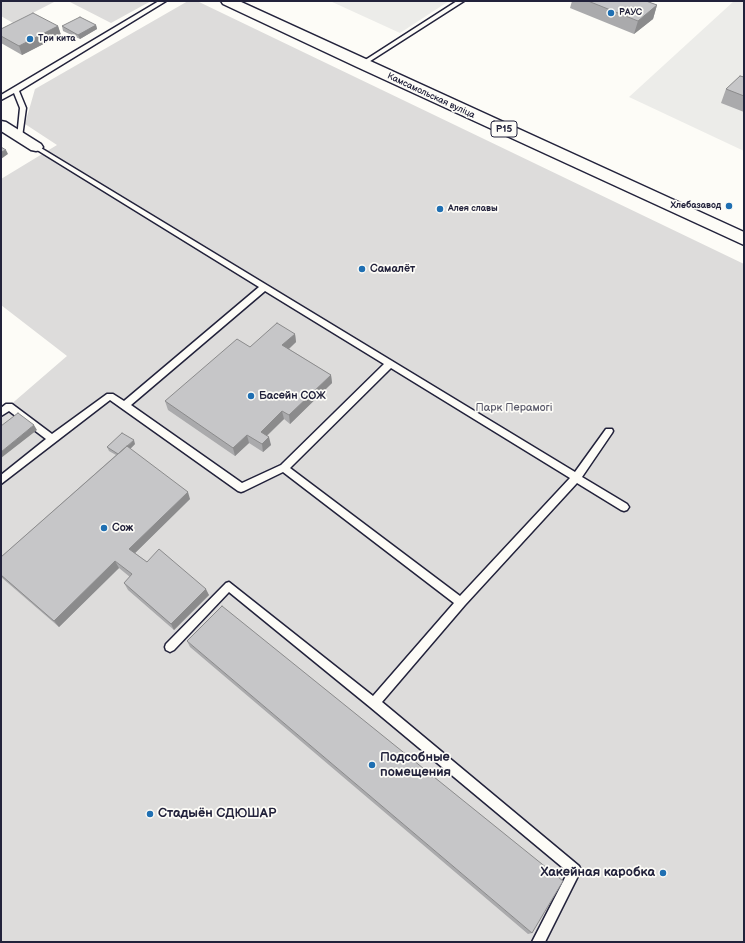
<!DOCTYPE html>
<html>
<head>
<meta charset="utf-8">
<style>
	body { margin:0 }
	#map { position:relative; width:745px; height:943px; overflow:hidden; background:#fdfcf7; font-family:"Balsamiq Sans",sans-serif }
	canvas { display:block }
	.frame { position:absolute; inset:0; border:2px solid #22223b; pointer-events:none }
</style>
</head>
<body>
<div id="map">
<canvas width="745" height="943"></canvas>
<div class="frame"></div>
</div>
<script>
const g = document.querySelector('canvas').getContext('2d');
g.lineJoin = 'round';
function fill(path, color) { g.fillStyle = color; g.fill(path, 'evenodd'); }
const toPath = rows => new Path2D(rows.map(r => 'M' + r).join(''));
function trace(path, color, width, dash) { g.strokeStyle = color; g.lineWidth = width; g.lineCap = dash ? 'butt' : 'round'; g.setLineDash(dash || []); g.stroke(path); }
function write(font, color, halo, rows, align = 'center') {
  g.font = font + ' "Balsamiq Sans",sans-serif'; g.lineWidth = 3.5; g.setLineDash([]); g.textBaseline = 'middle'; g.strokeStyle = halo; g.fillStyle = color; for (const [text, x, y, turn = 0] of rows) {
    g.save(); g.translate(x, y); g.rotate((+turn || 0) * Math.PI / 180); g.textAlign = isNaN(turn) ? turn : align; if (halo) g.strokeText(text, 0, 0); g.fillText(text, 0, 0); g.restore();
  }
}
const built = toPath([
	[330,1,449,1,400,33],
	[734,1,744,1,744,151,629,97]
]);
const green = toPath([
	[1,1,56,1,13,23,1,16],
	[68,1,151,1,111,23],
	[188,1,197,1,744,264,744,942,1,942,1,413,67,356,1,305,1,179,57,145,25,124,35,89]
]);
const lane = toPath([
	[159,1,166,1,19,91,26,108,22,137,21,138,17,138,20,108,14,93,1,100,1,95,159,1],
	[457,1,464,1,364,65,359,64,457,1],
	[36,145,575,472,606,429,612,429,613,431,612,433,582,477,627,504,629,507,627,510,624,511,621,510,577,483,465,605,382,702,579,866,581,870,545,942,532,942,568,872,370,707,229,592,174,650,170,652,166,650,165,647,166,644,226,583,229,582,373,696,454,603,283,472,244,491,241,492,238,491,110,400,1,484,1,475,46,439,9,411,1,416,1,408,6,404,12,404,52,434,107,394,113,394,124,401,259,287,34,148,33,147,36,145],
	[265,291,384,364,281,465,242,483,131,405,265,291],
	[391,368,570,478,460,596,290,468,391,368]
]);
const street = toPath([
	[1,121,6,122,41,144,43,147,41,150,36,151,31,150,1,131,1,121]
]);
const primary = toPath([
	[221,1,239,1,744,232,744,245,357,67,223,4,221,1]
]);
const wall = toPath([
	[572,1,646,1,657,5,653,19,634,34,570,8],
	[96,25,97,29,80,39,63,31,62,26],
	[58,26,61,35,22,55,1,43,1,29],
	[744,77,744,112,721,103,726,89],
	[295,334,296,342,289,349,331,375,332,383,290,424,284,419,267,436,271,445,263,452,249,443,235,456,168,410,165,401,250,347],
	[135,444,130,449,190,499,135,553,147,562,209,595,174,630,128,590,124,583,130,577,119,568,59,627,1,577,1,557,116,455,109,451,107,447],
	[187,641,532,933,528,934,190,647]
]);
const shadedWall = toPath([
	[657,5,653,19,634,34,638,21],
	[96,25,97,29,80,39,78,35],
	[58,26,61,35,22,55,19,46],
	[6,150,8,154,1,159,1,152],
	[295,334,296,342,283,354,282,345],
	[331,375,332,383,290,424,289,415],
	[282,411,284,419,262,440,261,432],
	[34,425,37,430,1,458,1,452],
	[247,435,249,443,235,456,233,448],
	[269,437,271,445,263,452,262,444],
	[134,440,135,444,121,458,119,454],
	[188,492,190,499,132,556,129,549],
	[115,561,119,568,59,627,54,621],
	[206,589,209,595,174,630,171,624]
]);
const building = toPath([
	[588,1,646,1,657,5,638,21,588,1],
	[33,13,58,26,19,46,1,36,1,29,33,13],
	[80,17,96,25,78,35,62,26,80,17],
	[740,76,744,77,744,96,726,89,740,76],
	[1,147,6,150,1,152,1,147],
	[277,323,295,334,282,345,331,375,289,415,282,411,261,432,269,437,262,444,247,435,233,448,165,401,237,339,250,347,277,323],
	[18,413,34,425,1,452,1,426,18,413],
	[122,433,134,440,118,454,107,447,122,433],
	[127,446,188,492,129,549,147,562,159,549,206,589,171,624,124,583,132,574,115,561,54,621,1,575,1,557,127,446],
	[222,606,563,881,532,933,187,641,222,606]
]);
const markers = [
	[611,13,4,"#1f6fb2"],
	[30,39,4,"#1f6fb2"],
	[729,206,4,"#1f6fb2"],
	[440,209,4,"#1f6fb2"],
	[362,269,4,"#1f6fb2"],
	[251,396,4,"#1f6fb2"],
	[104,528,4,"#1f6fb2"],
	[372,765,4,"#1f6fb2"],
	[150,814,4,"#1f6fb2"],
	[663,873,4,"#1f6fb2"]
];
const farPoinames = [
	["РАУС",619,13],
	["Три кита",38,39],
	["Хлебазавод",721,206,"right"],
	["Алея славы",448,209]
];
const farStreetnames = [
	["Камсамольская вуліца",431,96,25]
];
const shields = [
	[504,129,26]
];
const shieldNames = [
	["Р15",504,129]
];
const poiNames = [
	["Самалёт",370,269],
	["Басейн СОЖ",259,396],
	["Сож",112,528]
];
const parkNames = [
	["Парк Перамогі",514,408]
];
const nearPoinames = [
	["Подсобные",380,758],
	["помещения",380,773],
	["Стадыён СДЮШАР",158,814],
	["Хакейная каробка",655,873,"right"]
];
fill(built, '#ecece9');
fill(green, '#dddcdb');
trace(lane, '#22223b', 3);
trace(street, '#22223b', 3);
trace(primary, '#22223b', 3);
fill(lane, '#fdfcf7');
fill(street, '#fdfcf7');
fill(primary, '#fdfcf7');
fill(wall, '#aaaaac');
fill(shadedWall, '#8b8b8c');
fill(building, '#c6c6c8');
trace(building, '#8b8b8c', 1);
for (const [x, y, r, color] of markers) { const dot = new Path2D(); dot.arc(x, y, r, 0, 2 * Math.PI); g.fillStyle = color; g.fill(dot); trace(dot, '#fdfcf7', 1.5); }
write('bold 9px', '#22223b', '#fdfcf7', farPoinames, 'left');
write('9px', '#22223b', '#fdfcf7', farStreetnames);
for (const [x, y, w] of shields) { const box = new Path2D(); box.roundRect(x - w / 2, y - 8, w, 16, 3); g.fillStyle = '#fdfcf7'; g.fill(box); trace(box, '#22223b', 1); }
write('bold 10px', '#22223b', null, shieldNames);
write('bold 11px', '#22223b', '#fdfcf7', poiNames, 'left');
write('11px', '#5a5a6b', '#fdfcf7', parkNames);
write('bold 13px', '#22223b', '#fdfcf7', nearPoinames, 'left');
</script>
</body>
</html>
